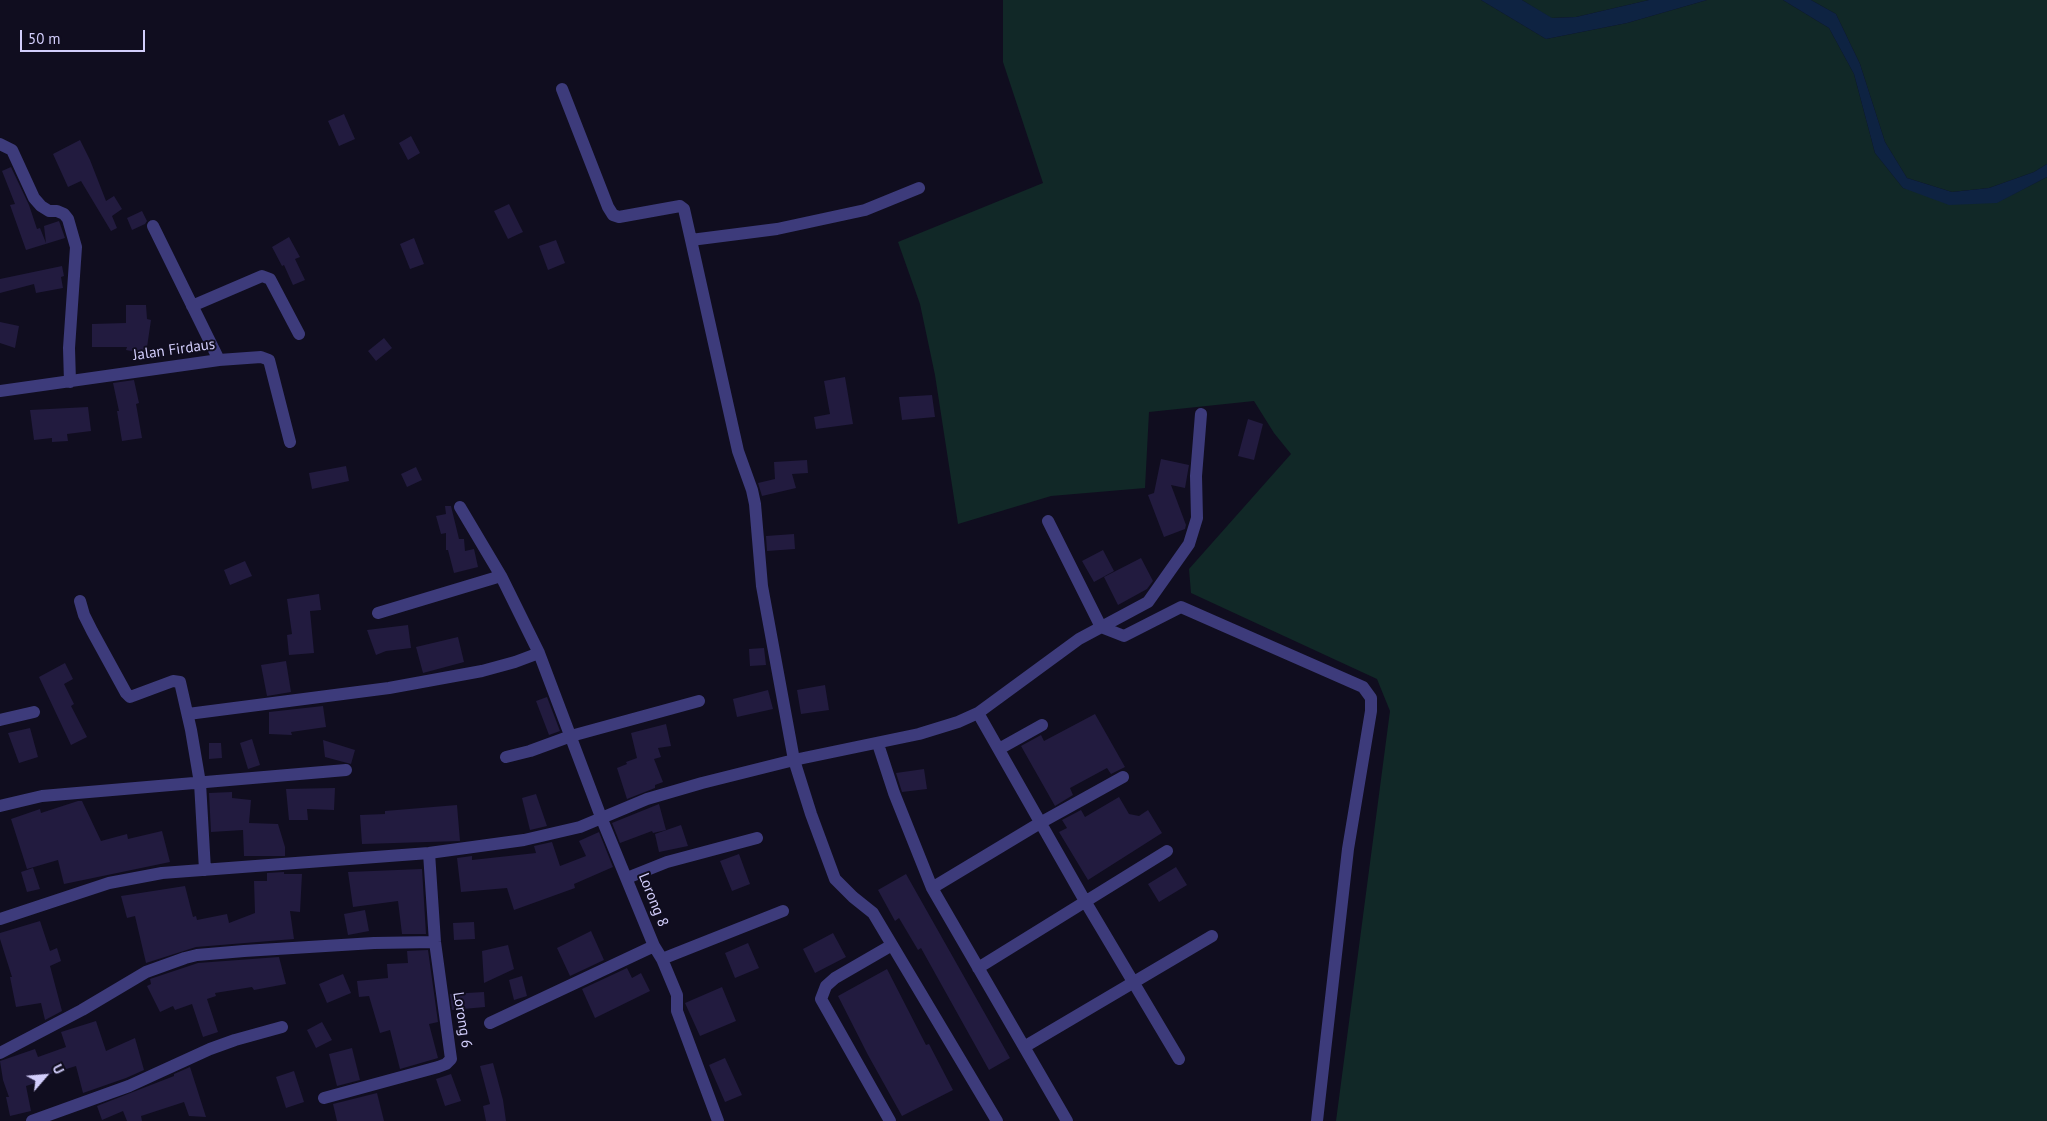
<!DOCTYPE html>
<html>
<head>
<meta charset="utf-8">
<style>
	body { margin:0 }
	#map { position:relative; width:2047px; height:1121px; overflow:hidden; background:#100d1f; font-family:"PT Sans",sans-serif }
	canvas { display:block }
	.north { position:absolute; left:20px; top:1051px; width:50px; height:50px; -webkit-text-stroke:4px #100d1f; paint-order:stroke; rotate:63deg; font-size:14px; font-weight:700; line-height:20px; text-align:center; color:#d3cefc }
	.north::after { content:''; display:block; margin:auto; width:18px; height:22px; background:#d3cefc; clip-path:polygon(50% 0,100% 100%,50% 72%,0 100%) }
	.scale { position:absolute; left:20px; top:30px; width:125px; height:22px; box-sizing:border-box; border:2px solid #d3cefc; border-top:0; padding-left:6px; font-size:15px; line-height:18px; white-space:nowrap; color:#d3cefc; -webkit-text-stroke:4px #100d1f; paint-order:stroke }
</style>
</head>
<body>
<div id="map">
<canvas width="2047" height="1121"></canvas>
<div class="north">U</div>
<div class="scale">50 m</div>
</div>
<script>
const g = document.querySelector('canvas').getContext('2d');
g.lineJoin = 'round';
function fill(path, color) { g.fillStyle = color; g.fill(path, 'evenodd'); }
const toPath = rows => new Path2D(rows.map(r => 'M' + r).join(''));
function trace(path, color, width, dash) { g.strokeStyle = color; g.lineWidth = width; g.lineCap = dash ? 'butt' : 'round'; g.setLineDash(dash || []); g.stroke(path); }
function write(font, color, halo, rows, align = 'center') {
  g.font = font + ' "PT Sans",sans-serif'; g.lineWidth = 4; g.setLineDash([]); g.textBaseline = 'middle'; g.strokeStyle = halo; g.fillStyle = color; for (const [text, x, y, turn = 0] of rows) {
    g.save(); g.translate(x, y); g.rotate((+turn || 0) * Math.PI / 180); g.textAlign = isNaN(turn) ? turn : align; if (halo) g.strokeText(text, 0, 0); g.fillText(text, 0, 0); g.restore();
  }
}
const green = toPath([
	[1003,0,1481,0,1546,39,1627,23,1707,0,1783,0,1829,28,1854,74,1875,153,1903,188,1996,203,2047,177,2047,1121,1336,1121,1390,711,1377,679,1191,593,1189,569,1291,454,1274,433,1254,401,1149,412,1145,488,1051,496,958,524,935,375,920,304,898,242,1043,183,1003,62],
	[1522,0,1649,0,1576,17,1551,18],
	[1811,0,2047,0,2047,164,2034,172,1989,188,1952,192,1907,178,1885,142,1860,64,1836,14]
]);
const water = toPath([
	[1481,0,1522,0,1552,18,1576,17,1649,0,1707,0,1627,23,1546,39],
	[1783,0,1811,0,1836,14,1860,64,1885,142,1907,178,1952,192,1989,188,2034,172,2047,164,2047,177,1997,203,1949,205,1903,188,1875,153,1854,74,1829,28]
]);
const building = toPath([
	[344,114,355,139,339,146,328,121],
	[411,136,420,153,408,160,399,143],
	[80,140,90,160,106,201,114,196,122,209,112,216,117,228,111,231,81,181,68,187,53,154],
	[11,167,29,205,37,229,40,228,46,243,44,226,59,221,65,238,26,250,10,205,15,204,2,171],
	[509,204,523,232,508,239,494,211],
	[142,211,147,221,145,224,132,230,127,218],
	[289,237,300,257,295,259,305,280,293,285,284,265,282,266,272,247],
	[414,238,424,264,410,269,400,244],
	[556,240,565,263,548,270,539,246],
	[62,266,64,276,61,277,63,288,36,293,34,284,0,293,0,279],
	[126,305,146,305,147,319,151,320,146,354,126,350,127,347,92,347,92,324,126,323],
	[0,322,19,326,15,348,0,343],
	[384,338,392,348,376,361,368,351],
	[845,377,853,424,816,429,814,417,830,414,824,381],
	[134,380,139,403,136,404,142,438,122,441,117,411,119,411,113,383],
	[932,395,935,417,902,420,899,397],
	[88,407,91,431,67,434,68,441,52,442,52,438,34,440,30,410],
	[1248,419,1263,424,1254,460,1238,456],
	[1161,459,1189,465,1185,488,1171,485,1186,525,1185,529,1164,537,1148,495,1154,493],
	[807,460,808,473,792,474,796,488,762,496,758,483,775,479,774,462],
	[346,466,349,481,312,489,309,473],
	[416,467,422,480,407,487,401,474],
	[445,506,451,506,459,539,464,539,465,551,474,549,478,567,454,573,448,550,446,550,446,533,441,534,436,516,446,514],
	[794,534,795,549,767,551,766,536],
	[1103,550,1114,571,1094,582,1082,561],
	[1141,558,1153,581,1147,589,1118,605,1104,577],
	[245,561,252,576,230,585,224,570],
	[319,594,321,610,310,611,314,653,289,655,287,635,292,634,287,599],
	[408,625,411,648,386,651,376,655,367,630],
	[458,637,464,662,423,673,416,647],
	[764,648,766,665,750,666,749,649],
	[286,661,291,692,267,696,261,665],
	[65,663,73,679,64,684,74,704,71,706,87,737,71,745,39,677],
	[825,685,829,710,801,714,797,690],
	[768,690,773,709,737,717,733,699],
	[547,697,560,731,549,735,536,701],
	[323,706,326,727,291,732,292,735,269,734,269,712],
	[1095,714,1125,767,1111,774,1107,768,1070,788,1073,795,1055,806,1021,746,1041,735,1044,741],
	[666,724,671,746,658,748,661,757,654,759,663,782,655,785,655,788,627,799,617,768,627,764,626,762,637,758,631,733],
	[30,728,38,757,19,763,8,733],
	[252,739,260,765,248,769,240,743],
	[323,740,355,750,351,764,325,757],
	[209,743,221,743,222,758,209,759],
	[924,769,927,789,902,792,896,773],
	[335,788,334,810,307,809,308,820,289,820,286,789],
	[232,792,232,798,251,800,249,823,278,824,285,847,285,856,244,856,243,830,211,832,209,793],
	[536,794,547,826,530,830,522,798],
	[1119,797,1129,814,1139,816,1148,810,1162,833,1088,880,1059,832,1067,828,1062,820,1081,810,1085,817],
	[78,801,82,801,101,841,127,834,128,839,162,831,170,862,64,884,58,860,27,869,11,819,40,809,41,813],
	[659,804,666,830,653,833,652,831,620,843,612,823],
	[457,805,460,841,362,844,360,815,385,814,385,811],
	[681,825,688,846,659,852,655,834],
	[599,832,613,867,574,884,575,888,514,910,507,888,461,892,457,858,472,856,472,860,536,853,534,846,552,842,560,866,586,856,579,841],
	[739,854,750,884,732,891,720,861],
	[1176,867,1187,885,1159,902,1148,884],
	[33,868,40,889,27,892,21,872],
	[422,869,426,934,402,934,398,901,353,907,348,872],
	[284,872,284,874,302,874,300,912,290,911,294,939,196,947,146,963,135,916,127,918,121,896,185,886,193,917,196,916,197,920,227,914,229,923,255,913,254,881,267,881,267,873],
	[906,874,1010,1058,989,1070,921,948,918,950,899,918,895,921,878,890],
	[365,910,369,931,348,935,344,914],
	[40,921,50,951,57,948,61,961,50,966,62,1011,45,1020,41,1003,16,1007,10,977,12,977,0,939,0,933],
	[474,922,475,939,454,940,453,923],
	[591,931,604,960,570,976,557,948],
	[833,933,846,957,815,973,803,949],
	[748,943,759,968,735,978,725,953],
	[508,945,514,969,484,983,482,951],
	[428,950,438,1022,429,1024,438,1058,400,1069,390,1030,380,1033,369,996,359,997,357,981,388,978,387,964,408,963,407,951],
	[279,957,286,984,254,990,252,987,215,993,216,996,207,999,218,1032,203,1037,192,1004,175,1010,173,1006,160,1012,147,986,151,984,150,979,198,963],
	[627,968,632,978,641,973,650,991,595,1018,582,989],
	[887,969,926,1045,929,1044,953,1090,902,1116,868,1055,838,996],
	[343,974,351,993,327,1003,319,984],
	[522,976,527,996,514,1000,509,980],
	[722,987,736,1021,700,1036,685,1003],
	[484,992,485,1007,452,1010,450,994],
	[96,1021,106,1051,135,1038,144,1070,126,1078,83,1093,76,1066,44,1076,45,1080,26,1086,31,1111,10,1116,6,1097,9,1097,3,1080,0,1061,35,1049,38,1057,66,1047,61,1032],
	[322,1022,332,1040,316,1048,307,1030],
	[352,1048,360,1080,337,1086,329,1054],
	[725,1058,742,1095,725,1102,709,1065],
	[493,1063,503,1100,506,1121,486,1121,483,1106,490,1104,480,1066],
	[190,1067,206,1117,189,1116,184,1102,141,1116,142,1121,127,1121,123,1111,102,1120,97,1106,174,1076,174,1074],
	[294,1071,304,1102,286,1108,276,1077],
	[451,1074,461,1101,445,1106,436,1079],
	[377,1093,384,1121,337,1121,333,1104]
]);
const minor = toPath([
	[562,89,608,207,613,215,619,217,680,206,684,209,691,240],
	[0,144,12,150,34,198,41,206,49,211,57,211,64,214,68,219,76,247,69,348,70,382],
	[919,188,865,210,777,229,691,240,738,451,752,490,755,504,762,586,794,760,811,814,835,879,853,897,873,913,997,1121],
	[153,226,219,360],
	[192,306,262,276,270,279,299,334],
	[0,391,219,360,261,357,269,360,290,442],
	[460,507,501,576,539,653,601,817,654,946,662,959,677,995,677,1011,718,1121],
	[1048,521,1101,627,1124,636,1181,607,1363,687,1371,698,1371,711,1348,849,1317,1121],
	[80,601,84,615,92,631,126,693,130,697,173,681,180,682,191,730,200,783,205,870],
	[378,613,501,576],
	[978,713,1085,901,1179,1059],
	[188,714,389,688,482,671,515,662,539,653],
	[0,720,34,712],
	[878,744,894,793,932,888,1067,1121],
	[999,749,1042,725],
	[506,757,530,751,571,736,699,701],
	[0,806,42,796,346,770],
	[627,878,667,862,757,838],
	[932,888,1040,823,1123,777],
	[0,919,109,883,162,873,429,853,524,840,580,827,647,799,702,783,794,760,919,734,958,722,978,713,1079,639,1148,602,1189,544,1197,518,1196,476,1201,414],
	[662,959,783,911],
	[978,968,1167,851],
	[490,1023,654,946],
	[1024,1047,1212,936],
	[0,1053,82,1010,146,972,185,958,197,955,244,951,374,943,435,942],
	[324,1098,438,1067,446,1064,451,1059,435,942,429,853],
	[32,1121,129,1086,210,1049,235,1040,282,1027],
	[890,1121,821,999,826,986,835,978,892,945]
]);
const streetNames = [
	["Jalan Firdaus",174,350,-8],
	["Lorong 8",653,900,68],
	["Lorong 6",462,1020,81]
];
fill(green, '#112827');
fill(water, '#0e2342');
fill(building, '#221b3f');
trace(minor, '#3d3b7b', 12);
write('15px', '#d3cefc', '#100d1f', streetNames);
</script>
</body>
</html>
